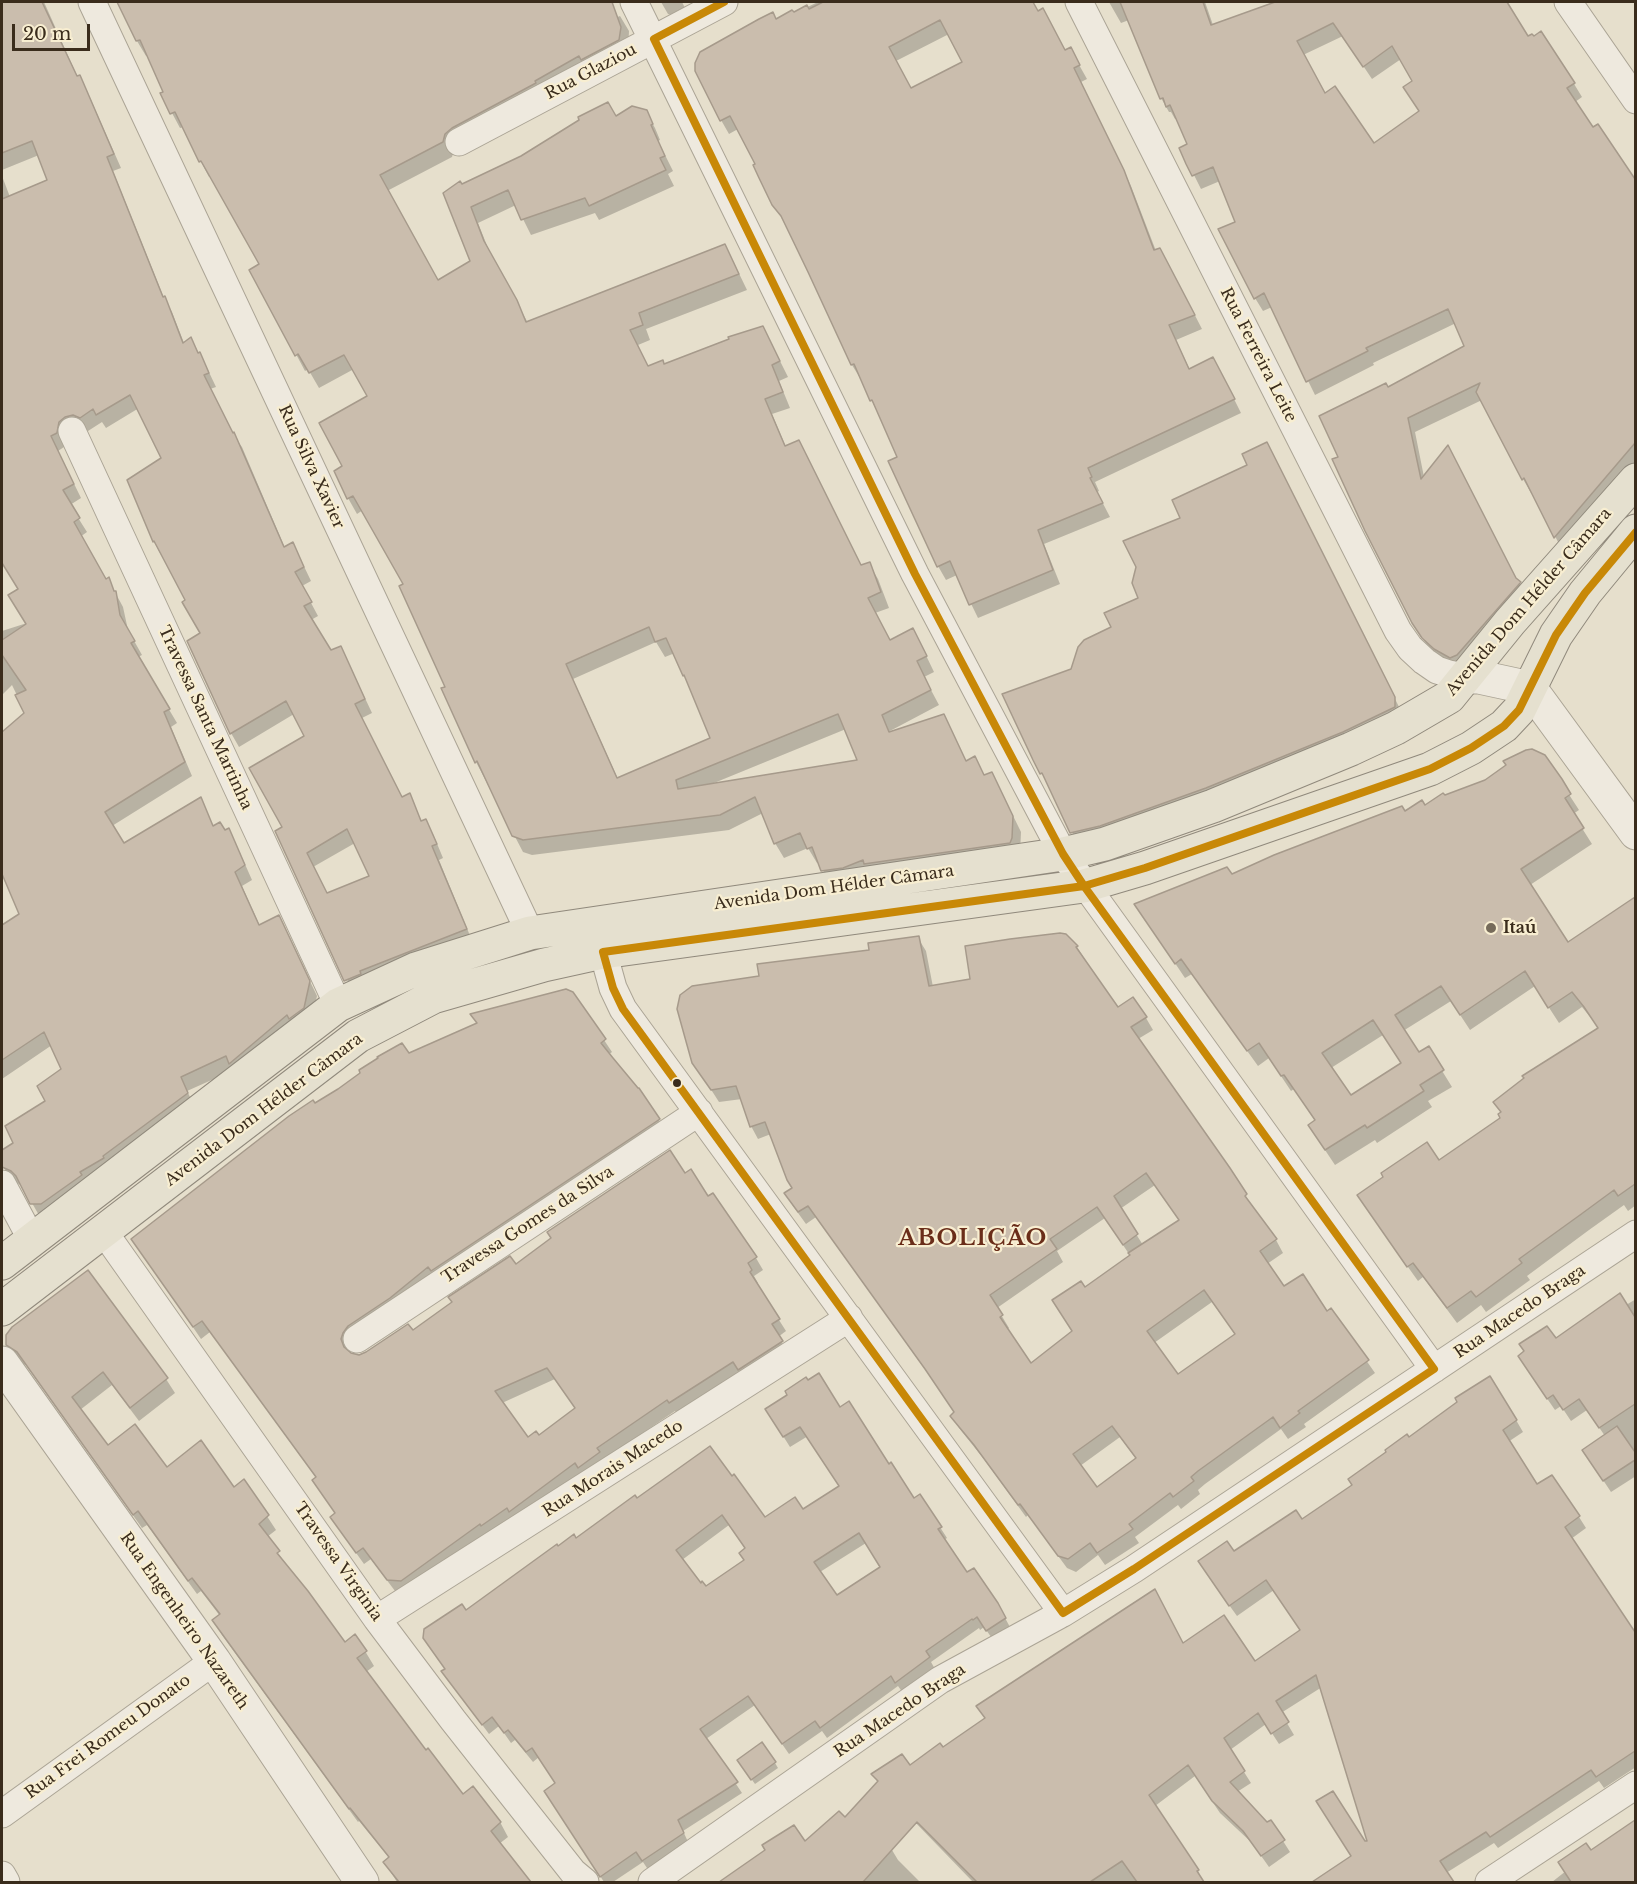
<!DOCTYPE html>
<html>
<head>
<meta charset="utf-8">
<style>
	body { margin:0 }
	#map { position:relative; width:1637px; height:1884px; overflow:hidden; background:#e6dfcc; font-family:"Libre Baskerville",serif }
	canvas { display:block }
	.frame { position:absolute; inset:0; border:3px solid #3a2c1c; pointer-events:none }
	.scale { position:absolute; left:12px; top:24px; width:78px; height:27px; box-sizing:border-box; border:3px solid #3a2c1c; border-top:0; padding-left:8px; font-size:18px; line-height:21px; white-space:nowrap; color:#3a2c1c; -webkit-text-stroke:4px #f8eed1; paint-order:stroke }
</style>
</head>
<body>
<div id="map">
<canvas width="1637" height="1884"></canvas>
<div class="frame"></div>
<div class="scale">20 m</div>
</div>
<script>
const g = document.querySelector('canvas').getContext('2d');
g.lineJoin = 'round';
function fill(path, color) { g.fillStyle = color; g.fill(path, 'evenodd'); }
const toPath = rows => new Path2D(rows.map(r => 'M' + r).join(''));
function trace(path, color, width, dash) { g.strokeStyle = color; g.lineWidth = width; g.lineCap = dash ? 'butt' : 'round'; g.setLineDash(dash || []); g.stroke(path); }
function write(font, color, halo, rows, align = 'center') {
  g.font = font + ' "Libre Baskerville",serif'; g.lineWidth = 4.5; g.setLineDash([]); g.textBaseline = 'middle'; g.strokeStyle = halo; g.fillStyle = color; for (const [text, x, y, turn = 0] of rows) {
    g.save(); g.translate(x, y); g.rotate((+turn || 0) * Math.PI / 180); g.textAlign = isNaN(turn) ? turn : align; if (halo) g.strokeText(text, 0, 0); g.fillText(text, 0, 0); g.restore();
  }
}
const shadow = toPath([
	[2,2,44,2,78,78,79,77,87,91,121,168,113,171,164,298,172,312,184,343,191,339,207,368,216,387,210,389,233,435,242,447,285,548,292,544,300,558,311,581,302,586,318,616,311,620,331,652,348,662,372,713,362,718,402,799,409,795,422,822,425,821,433,834,443,858,439,860,473,943,354,994,277,832,284,828,306,737,294,714,239,747,231,733,202,633,187,601,154,542,129,481,163,459,139,408,106,428,102,422,88,431,81,429,66,437,64,447,58,451,81,498,70,505,87,532,80,537,105,580,108,579,123,607,128,630,142,655,138,657,177,723,171,727,192,776,112,826,123,845,200,799,214,827,224,832,229,830,236,844,252,880,242,886,260,926,286,931,317,996,311,1022,234,1070,187,1091,195,1107,40,1217,24,1189,19,1184,12,1182,2,1164,2,1157,8,1154,46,1102,63,1070,52,1045,2,1079,2,926,21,915,2,870,2,734,26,714,12,685,2,695,2,631,27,623,19,590,2,558,2,176,10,197,49,181,39,155,2,170],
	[355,843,371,877,327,894,313,867],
	[119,2,576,2,582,13,610,20,620,16,629,31,628,52,454,150,452,157,387,191,437,282,471,261,462,186,615,118,646,112,655,128,660,140,658,141,673,171,668,174,674,186,599,220,595,213,531,235,516,205,478,223,492,258,528,323,733,261,747,290,646,329,650,340,638,345,648,367,664,366,771,343,788,377,779,381,790,408,772,414,786,447,863,573,869,564,878,579,889,608,875,613,890,642,921,645,934,672,924,677,939,705,888,732,889,733,943,715,966,762,975,758,985,777,1000,789,1021,832,1020,854,831,886,819,862,817,863,808,848,784,858,775,843,763,813,729,830,532,855,523,852,476,762,443,689,447,687,405,584,363,510,357,514,348,498,344,467,369,397,354,369,319,388,308,369,305,371,251,270,261,264,211,176,209,177,201,162,184,127,180,128,172,113,148,55,146,56,137,41],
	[656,642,665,657,675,653,712,739,618,779,573,679],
	[846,729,859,761,714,784,714,783],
	[661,2,682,2,690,18,685,20,668,14],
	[818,2,1032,2,1065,52,1078,63,1087,79,1081,82,1131,186,1156,251,1168,263,1202,329,1176,340,1190,370,1221,373,1241,413,1095,482,1099,491,1097,492,1110,517,1044,544,1060,584,978,618,957,575,946,580,938,566,899,458,861,378,860,378,852,365,810,271,760,178,757,165,738,129,729,134,721,120,776,20,793,14],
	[949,34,964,63,911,90,896,61],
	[1109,2,1205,2,1213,25,1277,2,1505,2,1528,38,1557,56,1582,97,1575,102,1593,129,1598,126,1636,182,1636,465,1562,550,1533,492,1531,493,1523,479,1482,400,1415,432,1424,477,1519,583,1527,597,1459,671,1432,651,1421,637,1339,457,1388,389,1466,347,1456,323,1373,363,1374,365,1315,395,1272,307,1263,311,1255,298,1237,223,1220,181,1201,189,1194,175,1189,145,1177,119,1175,119,1171,112,1169,112,1161,98,1129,20,1121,23],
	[1343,36,1372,79,1401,59,1414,81,1421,112,1374,145,1325,95,1303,55],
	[1277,462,1404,717,1081,850,1042,773,1072,670,1140,599,1183,519],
	[1544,756,1579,810,1573,814,1592,844,1530,885,1568,944,1628,904,1636,915,1636,1205,1628,1211,1624,1205,1589,1230,1527,1276,1530,1280,1486,1312,1481,1305,1457,1323,1423,1277,1418,1281,1368,1211,1359,1195,1439,1162,1502,1119,1599,1029,1595,1023,1582,1007,1559,1023,1535,986,1470,1030,1451,1001,1403,1031,1418,1054,1428,1048,1452,1087,1428,1101,1432,1107,1377,1143,1375,1140,1335,1165,1319,1141,1316,1122,1294,1089,1291,1091,1269,1058,1258,1066,1192,974,1185,978,1146,920,1232,876,1425,807],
	[1383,1035,1402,1064,1351,1097,1331,1068],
	[1065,936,1077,947,1117,1009,1146,1018,1153,1030,1138,1039,1245,1194,1252,1208,1276,1240,1283,1253,1267,1264,1284,1289,1327,1313,1331,1310,1375,1373,1304,1424,1306,1427,1288,1439,1281,1429,1205,1484,1198,1490,1200,1494,1181,1509,1178,1505,1135,1537,1139,1543,1105,1565,1098,1555,1076,1572,1067,1568,1028,1515,1026,1517,983,1458,959,1428,952,1416,955,1413,934,1382,816,1217,806,1224,793,1206,786,1194,793,1188,771,1134,758,1139,751,1126,742,1099,719,1102,694,1063,761,978,918,938,926,951,933,987,972,980],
	[1155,1185,1180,1221,1143,1245,1120,1209],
	[1105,1218,1131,1257,1085,1289,1074,1332,1030,1365,1006,1330,1009,1328,997,1308,1063,1262,1057,1251],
	[1212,1302,1236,1335,1178,1376,1154,1343],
	[1120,1437,1136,1459,1096,1489,1080,1466],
	[472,1015,604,1040,612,1052,608,1055,659,1120,666,1132,349,1345,348,1353,359,1356,413,1332,515,1266,684,1175,708,1198,713,1195,756,1258,763,1270,754,1276,758,1283,756,1284,786,1331,778,1337,789,1354,677,1414,675,1411,408,1592,395,1591,371,1559,364,1564,339,1529,336,1514,317,1479,210,1332,201,1339,133,1239,315,1105,409,1055,478,1024],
	[555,1379,576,1409,539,1437,528,1439,502,1403],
	[1636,1299,1636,1476,1611,1492,1591,1462,1605,1436,1587,1410,1571,1421,1561,1406,1555,1410,1526,1368,1555,1340,1626,1305],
	[8,1345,166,1379,175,1393,139,1421,112,1385,80,1410,108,1447,167,1469,234,1489,244,1481,276,1530,267,1537,287,1566,345,1644,365,1651,374,1666,366,1672,426,1752,463,1796,500,1822,508,1837,499,1844,517,1866,518,1865,529,1882,397,1882,385,1863,390,1859,359,1821,358,1822,222,1635,214,1621,220,1616,201,1591,197,1594,147,1525,142,1528,27,1366,16,1360],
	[839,1409,888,1466,913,1500,920,1496,947,1538,944,1540,967,1574,997,1603,1011,1629,994,1641,984,1627,980,1630,979,1628,931,1662,935,1669,903,1693,898,1686,827,1738,822,1731,789,1754,755,1705,706,1739,742,1793,683,1831,689,1844,649,1871,643,1862,613,1882,604,1882,552,1802,557,1784,539,1757,533,1762,515,1740,511,1743,499,1726,489,1734,443,1672,446,1670,466,1612,558,1548,576,1540,636,1500,764,1519,802,1511,841,1486,808,1436,790,1447,773,1420],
	[729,1525,746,1550,745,1561,706,1588,700,1585,682,1560],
	[866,1543,882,1567,837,1597,820,1572],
	[1516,1420,1523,1432,1508,1442,1537,1486,1551,1477,1579,1517,1586,1528,1571,1539,1636,1635,1636,1767,1604,1788,1599,1781,1498,1848,1494,1843,1446,1873,1452,1882,1314,1882,1352,1857,1364,1843,1368,1841,1322,1687,1281,1713,1294,1735,1279,1744,1266,1724,1230,1750,1251,1783,1237,1792,1283,1841,1290,1852,1269,1867,1252,1843,1220,1813,1195,1776,1155,1806,1198,1871,1203,1882,973,1882,880,1786,873,1775,910,1767,943,1749,1183,1645,1255,1663,1301,1631,1274,1590,1237,1616,1206,1573,1234,1553,1301,1521,1353,1485,1408,1439],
	[775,1763,778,1768,755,1784,742,1766],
	[855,1810,892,1850,898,1860,920,1882,722,1882,767,1851,805,1843,846,1820],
	[1636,1822,1636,1882,1552,1882,1590,1852]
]);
const building = toPath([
	[2,2,42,2,77,76,80,75,114,154,107,157,163,297,165,296,183,343,191,337,198,353,200,352,209,373,204,375,233,433,234,432,284,547,293,542,304,567,295,572,312,602,304,606,331,650,341,646,365,699,355,704,402,797,410,793,421,821,426,819,437,844,432,846,467,929,360,971,361,974,344,981,275,831,282,827,249,768,304,736,286,701,230,734,187,641,200,633,182,602,185,600,154,541,153,542,127,480,161,458,130,395,96,415,93,409,80,418,73,415,65,417,59,422,57,433,51,436,74,484,63,490,80,518,74,522,106,579,109,577,114,591,116,591,120,615,135,641,131,643,170,709,164,712,185,762,105,812,124,843,201,797,213,826,220,822,225,830,229,828,245,865,235,872,259,925,279,915,310,981,304,1008,289,1019,287,1015,229,1064,226,1056,181,1077,188,1093,103,1156,104,1158,80,1172,82,1175,41,1204,30,1204,16,1176,11,1171,2,1167,2,1150,13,1143,5,1126,45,1101,37,1086,61,1069,44,1032,2,1060,2,925,19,914,2,874,2,732,24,713,15,695,26,690,2,655,2,640,26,624,8,595,18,589,2,563,2,199,47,180,32,141,2,153,2,2],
	[347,829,369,876,327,893,307,853,347,829],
	[117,2,612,2,621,27,619,40,581,60,579,56,535,81,536,83,452,128,445,134,443,142,380,175,438,280,470,261,443,193,460,181,462,184,521,156,579,120,578,117,608,102,616,116,632,106,647,110,653,124,651,125,665,156,660,158,666,170,589,206,585,198,521,220,508,190,471,207,484,241,517,300,526,322,725,244,739,274,639,313,643,325,630,330,648,366,663,360,664,364,729,339,728,337,763,326,780,361,772,365,783,392,765,399,785,446,799,440,861,565,870,562,881,592,868,598,890,640,913,628,927,656,917,661,931,690,882,715,889,732,944,714,966,761,975,756,984,775,992,772,1013,816,1012,838,1010,843,864,864,863,860,843,868,821,871,812,847,807,849,800,833,774,844,755,797,720,815,523,840,512,836,477,761,475,763,441,688,445,687,399,586,403,584,353,496,347,499,334,471,342,466,319,423,367,396,344,355,309,373,298,354,295,356,249,270,259,264,201,161,199,162,175,112,170,114,160,93,163,92,140,40,136,41,117,2],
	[649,627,655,642,666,638,683,676,684,675,710,738,617,778,566,664,649,627],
	[838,714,857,760,678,789,676,780,838,714],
	[823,2,1033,2,1038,11,1043,8,1065,50,1071,47,1080,65,1074,68,1124,170,1154,250,1160,248,1195,315,1169,325,1189,369,1213,357,1235,399,1088,468,1092,477,1090,478,1103,503,1038,530,1053,570,969,605,950,561,937,567,888,461,897,457,872,400,870,401,854,364,851,365,808,272,781,216,772,205,759,178,753,165,755,164,730,116,720,121,695,71,695,63,700,52,759,19,773,12,776,19,792,10,794,12,807,5,809,9,823,2],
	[940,20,962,62,911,88,889,47,940,20],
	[1120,2,1203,2,1211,25,1275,2,1507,2,1528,36,1532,34,1534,36,1541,31,1575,83,1567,88,1593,127,1598,124,1635,179,1635,443,1554,538,1524,478,1522,480,1476,392,1480,383,1408,418,1421,479,1448,445,1516,578,1521,582,1457,655,1450,658,1434,649,1422,638,1412,623,1365,531,1332,459,1338,457,1319,416,1386,383,1388,387,1464,346,1448,309,1366,348,1368,351,1306,382,1264,293,1254,299,1218,229,1235,222,1213,167,1192,176,1186,164,1179,148,1187,144,1170,105,1166,107,1163,98,1160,99,1120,2],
	[1333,23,1363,67,1392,46,1412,81,1403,87,1419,111,1374,143,1335,86,1325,93,1297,41,1333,23],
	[1267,442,1395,697,1395,707,1343,732,1206,788,1100,826,1070,833,1042,773,1040,774,1033,760,1002,694,1071,669,1078,647,1084,640,1111,627,1104,613,1138,598,1132,583,1136,567,1123,541,1180,518,1172,500,1247,465,1242,454,1267,442],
	[1532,749,1545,755,1562,779,1571,794,1565,798,1584,828,1521,869,1568,942,1635,897,1635,1184,1618,1196,1614,1190,1580,1215,1519,1259,1522,1263,1476,1297,1471,1291,1447,1308,1413,1263,1407,1267,1357,1195,1383,1177,1381,1173,1427,1142,1439,1160,1500,1118,1498,1114,1501,1112,1493,1102,1524,1078,1522,1076,1598,1028,1584,1007,1572,992,1548,1008,1525,971,1460,1015,1441,986,1395,1015,1419,1052,1429,1046,1444,1070,1420,1085,1424,1091,1367,1128,1365,1125,1325,1150,1308,1125,1315,1120,1284,1075,1281,1076,1259,1043,1247,1051,1181,959,1175,964,1134,904,1227,867,1232,874,1274,855,1402,806,1405,811,1422,800,1425,805,1443,793,1445,795,1485,780,1506,765,1503,761,1526,750,1532,749],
	[1373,1020,1401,1063,1351,1095,1322,1053,1373,1020],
	[1060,933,1066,934,1078,946,1076,947,1118,1007,1133,997,1147,1017,1131,1027,1230,1168,1247,1194,1245,1196,1277,1239,1260,1251,1284,1286,1303,1274,1327,1311,1331,1308,1369,1360,1298,1411,1300,1413,1280,1428,1273,1417,1198,1471,1191,1477,1194,1481,1173,1497,1170,1493,1129,1524,1133,1529,1097,1553,1090,1543,1068,1559,1058,1556,1020,1504,1018,1505,974,1445,950,1416,954,1412,925,1369,808,1206,798,1212,784,1193,792,1188,787,1180,765,1122,750,1127,736,1086,711,1090,692,1063,677,1009,680,995,692,986,759,976,757,964,869,950,868,943,919,936,929,986,970,979,965,946,1010,939,1060,933],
	[1146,1173,1179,1220,1128,1253,1130,1255,1085,1287,1081,1281,1052,1300,1072,1331,1031,1363,1000,1317,1003,1315,990,1295,1057,1249,1050,1239,1097,1207,1123,1245,1138,1234,1114,1196,1146,1173],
	[1204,1290,1235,1334,1178,1374,1147,1331,1204,1290],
	[1112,1426,1136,1458,1097,1487,1073,1454,1112,1426],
	[566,989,573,992,606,1039,601,1043,613,1058,638,1088,639,1088,660,1119,431,1271,428,1267,390,1298,348,1326,343,1333,341,1339,344,1347,351,1353,359,1355,366,1352,408,1324,413,1330,452,1302,448,1297,510,1256,516,1264,551,1238,547,1232,670,1150,685,1173,691,1169,708,1196,713,1193,757,1257,748,1263,752,1270,750,1272,780,1319,772,1324,783,1341,738,1370,733,1362,669,1403,667,1400,597,1448,600,1452,578,1468,575,1463,509,1512,507,1508,481,1526,480,1524,401,1581,387,1580,363,1548,356,1553,330,1517,335,1513,312,1480,316,1477,202,1321,193,1327,131,1239,289,1116,313,1100,315,1103,338,1089,360,1073,359,1070,378,1058,377,1057,402,1043,409,1053,477,1023,470,1014,566,989],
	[547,1368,575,1408,539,1435,536,1431,528,1437,495,1391,547,1368],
	[88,1270,168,1378,130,1408,103,1372,72,1397,108,1445,135,1424,167,1467,201,1440,234,1487,244,1479,269,1515,259,1524,280,1551,277,1553,308,1591,345,1642,355,1634,367,1651,357,1658,426,1750,428,1748,463,1794,473,1786,501,1822,491,1831,531,1882,399,1882,383,1862,389,1857,350,1808,349,1809,212,1620,220,1614,192,1578,188,1581,138,1511,133,1515,17,1352,6,1345,6,1335,12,1327,88,1270],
	[1620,1293,1635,1317,1635,1404,1599,1428,1579,1399,1563,1410,1553,1395,1547,1399,1518,1356,1524,1351,1519,1344,1547,1326,1556,1338,1620,1293],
	[819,1373,840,1407,849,1401,889,1464,891,1462,914,1498,920,1494,942,1527,938,1529,967,1572,974,1568,998,1603,1006,1618,986,1631,977,1617,973,1620,972,1619,926,1651,930,1657,895,1683,891,1676,820,1728,815,1721,782,1744,748,1696,700,1729,738,1782,678,1820,684,1833,642,1861,636,1852,600,1877,544,1791,555,1783,532,1748,526,1752,508,1730,504,1733,492,1717,482,1725,441,1671,445,1669,423,1638,424,1629,462,1604,466,1610,557,1544,558,1546,574,1534,576,1538,635,1495,637,1498,710,1446,732,1476,734,1474,765,1517,795,1497,803,1509,839,1486,800,1427,783,1437,765,1409,787,1395,785,1391,806,1377,808,1380,819,1373],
	[722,1515,745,1548,739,1553,744,1560,706,1586,702,1581,701,1583,676,1550,722,1515],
	[859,1533,880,1567,837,1595,814,1562,859,1533],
	[1490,1376,1517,1420,1503,1430,1537,1484,1552,1475,1580,1516,1565,1527,1635,1632,1635,1751,1596,1777,1591,1770,1490,1837,1486,1832,1440,1861,1454,1882,1312,1882,1351,1856,1316,1801,1333,1791,1365,1841,1367,1841,1316,1675,1276,1701,1289,1722,1271,1734,1258,1713,1224,1738,1245,1771,1230,1782,1267,1822,1271,1820,1285,1840,1261,1856,1243,1831,1212,1801,1188,1765,1149,1795,1199,1870,1197,1871,1204,1882,1137,1882,1122,1861,1090,1882,977,1882,917,1822,863,1882,719,1882,765,1850,762,1845,794,1825,805,1841,839,1811,845,1817,878,1781,871,1774,902,1754,910,1765,940,1743,943,1747,985,1718,976,1706,1155,1589,1183,1643,1224,1615,1255,1661,1300,1630,1266,1580,1229,1606,1198,1561,1227,1541,1234,1551,1296,1510,1302,1519,1352,1485,1348,1479,1386,1452,1385,1450,1407,1434,1409,1437,1457,1402,1455,1398,1490,1376],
	[1617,1426,1635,1452,1635,1460,1603,1481,1582,1450,1617,1426],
	[762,1742,776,1762,751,1780,737,1760,762,1742],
	[1635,1820,1635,1882,1571,1882,1558,1862,1586,1843,1591,1850,1635,1820]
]);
const minor = toPath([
	[92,2,530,933],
	[634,2,915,574,1063,854,1434,1369],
	[1079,2,1398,631,1410,648,1424,661,1437,670,1449,674,1467,677],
	[1568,2,1636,100],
	[459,142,724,2],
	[72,431,338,1005],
	[603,952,613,988,623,1009,1063,1613],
	[2,1184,32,1240],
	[104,1232,377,1619,453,1720,573,1872,585,1882],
	[357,1339,699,1112],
	[377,1619,849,1318],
	[2,1814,214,1661],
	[2,1875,6,1882],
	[652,1882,940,1680,1063,1613,1134,1569,1636,1234],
	[1489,1882,1636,1785]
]);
const tertiary = toPath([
	[1467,677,1479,677,1530,688,1636,833],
	[2,1363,214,1661,362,1882]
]);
const primary = toPath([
	[2,1263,338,1005,416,969,530,933,1063,854,1105,844,1213,806,1351,749,1396,728,1449,697,1510,622,1636,480],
	[2,1309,358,1036,433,997,544,965,603,952,1084,886,1145,868,1430,769,1471,748,1504,726,1519,710,1556,635,1585,593,1636,531]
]);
const bus1 = toPath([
	[724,2,654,39,915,574,1063,854,1084,886],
	[1084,886,1434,1369,1134,1569,1063,1613,623,1009,613,988,603,952,1084,886],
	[1084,886,1145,868,1430,769,1471,748,1504,726,1519,710,1556,635,1585,593,1636,532]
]);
const markers = [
	[1491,928,6,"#766b5a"],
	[677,1083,5,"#3a2c1c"]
];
const streetNames = [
	["Rua Glaziou",591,72,-28],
	["Rua Ferreira Leite",1258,355,63],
	["Rua Silva Xavier",311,467,65],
	["Avenida Dom Hélder Câmara",1529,602,-49],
	["Travessa Santa Martinha",205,718,65],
	["Avenida Dom Hélder Câmara",834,888,-8],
	["Avenida Dom Hélder Câmara",264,1110,-37],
	["Travessa Gomes da Silva",528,1225,-33],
	["Rua Macedo Braga",1520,1312,-34],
	["Rua Morais Macedo",613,1469,-33],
	["Travessa Virginia",338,1562,55],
	["Rua Engenheiro Nazareth",184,1621,55],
	["Rua Macedo Braga",900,1711,-34],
	["Rua Frei Romeu Donato",108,1737,-36]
];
const poiNames = [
	["Itaú",1503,928]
];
const districtNames = [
	["ABOLIÇÃO",973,1239]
];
fill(shadow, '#0003');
fill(building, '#cabdad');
trace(building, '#a69a8b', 1.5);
trace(minor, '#aba495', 29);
trace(tertiary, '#aba495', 35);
trace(primary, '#90897c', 35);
trace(minor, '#eee9de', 27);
trace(tertiary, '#eee9de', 33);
trace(primary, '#e5e0cf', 33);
trace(bus1, '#c88807', 8);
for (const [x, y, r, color] of markers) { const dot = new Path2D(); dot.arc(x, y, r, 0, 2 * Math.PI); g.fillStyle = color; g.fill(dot); trace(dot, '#f8eed1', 2); }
write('16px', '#3a2c1c', '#f8eed1', streetNames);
write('bold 16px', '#3a2c1c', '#f8eed1', poiNames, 'left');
g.letterSpacing = '1.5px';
write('bold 22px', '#6a2d19', '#f8eed1', districtNames);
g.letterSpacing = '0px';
</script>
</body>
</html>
